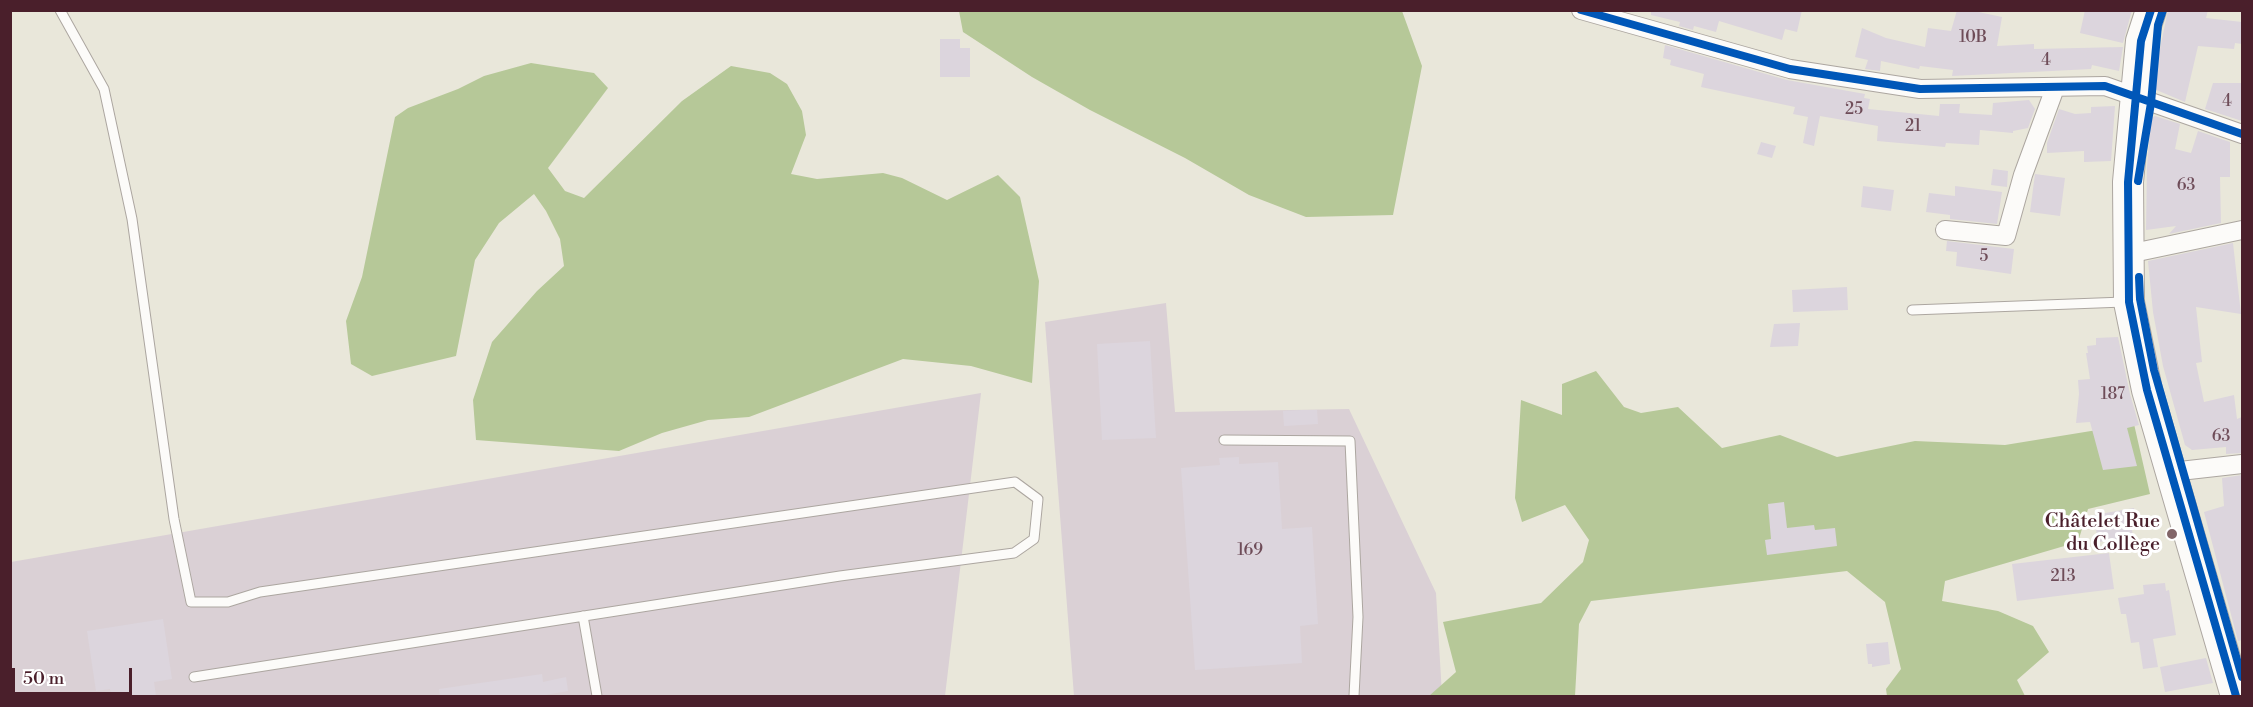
<!DOCTYPE html>
<html>
<head>
<meta charset="utf-8">
<style>
	body { margin:0 }
	#map { position:relative; width:2253px; height:707px; overflow:hidden; background:#e9e7da; font-family:"Libre Bodoni",serif }
	canvas { display:block }
	.frame { position:absolute; inset:0; border:12px solid #4a1f2b; pointer-events:none }
	.scale { position:absolute; left:12px; top:668px; width:120px; height:27px; box-sizing:border-box; border:3px solid #4a1f2b; border-top:0; padding-left:8px; font-size:18px; line-height:21px; white-space:nowrap; color:#4a1f2b; -webkit-text-stroke:4px #fff; paint-order:stroke }
</style>
</head>
<body>
<div id="map">
<canvas width="2253" height="707"></canvas>
<div class="frame"></div>
<div class="scale">50 m</div>
</div>
<script>
const g = document.querySelector('canvas').getContext('2d');
g.lineJoin = 'round';
function fill(path, color) { g.fillStyle = color; g.fill(path, 'evenodd'); }
const toPath = rows => new Path2D(rows.map(r => 'M' + r).join(''));
function trace(path, color, width, dash) { g.strokeStyle = color; g.lineWidth = width; g.lineCap = dash ? 'butt' : 'round'; g.setLineDash(dash || []); g.stroke(path); }
function write(font, color, halo, rows, align = 'center') {
  g.font = font + ' "Libre Bodoni",serif'; g.lineWidth = 6; g.setLineDash([]); g.textBaseline = 'middle'; g.strokeStyle = halo; g.fillStyle = color; for (const [text, x, y, turn = 0] of rows) {
    g.save(); g.translate(x, y); g.rotate((+turn || 0) * Math.PI / 180); g.textAlign = isNaN(turn) ? turn : align; if (halo) g.strokeText(text, 0, 0); g.fillText(text, 0, 0); g.restore();
  }
}
const industrial = toPath([
	[1166,303,1175,412,1349,409,1436,593,1442,695,1435,696,1074,696,1045,322],
	[981,393,945,696,11,696,11,562]
]);
const forest = toPath([
	[959,11,1402,11,1422,66,1393,215,1306,217,1249,195,1185,158,1090,110,1032,77,963,32],
	[531,63,594,73,608,88,548,168,565,191,584,198,682,101,731,66,770,73,787,84,802,111,806,135,791,174,817,179,883,173,902,178,947,200,998,175,1020,197,1039,281,1032,383,971,366,903,359,749,417,708,420,662,433,619,451,476,440,473,400,492,342,537,291,564,266,560,239,546,211,534,194,499,223,475,260,456,356,372,376,351,364,346,321,362,277,395,117,408,108,458,89,484,76],
	[1596,371,1624,407,1641,413,1678,407,1722,448,1780,435,1837,457,1915,441,2005,445,2134,424,2150,494,2088,509,2078,542,1945,581,1942,601,1998,611,2033,626,2049,652,2017,680,2025,696,1887,696,1886,689,1901,669,1885,602,1847,571,1591,601,1579,624,1575,696,1429,696,1456,672,1443,622,1541,603,1583,562,1589,540,1565,505,1522,522,1515,498,1521,400,1562,415,1562,384]
]);
const building = toPath([
	[1651,10,1802,10,1797,32,1785,29,1782,40,1719,21,1716,32,1694,26,1693,30,1679,26,1680,22,1651,15],
	[1957,10,1969,10,2002,17,1997,46,2034,44,2034,49,2123,47,2119,71,2092,65,2091,69,1952,76,1953,70,1920,66,1919,69,1881,61,1880,71,1865,69,1868,60,1855,57,1862,28,1886,38,1925,47,1928,28,1951,31],
	[2085,10,2132,10,2123,43,2080,33],
	[2168,10,2208,10,2206,18,2242,22,2242,44,2235,43,2234,49,2198,46,2185,102,2154,89,2156,68],
	[940,39,960,39,960,48,970,48,970,77,940,77],
	[1665,45,1787,80,1865,94,1864,98,1870,99,1868,109,1939,116,1940,104,1960,104,1959,113,1992,115,1993,103,2029,100,2035,109,2028,128,2013,131,2013,133,1980,130,1979,145,1946,143,1945,147,1877,141,1878,126,1820,116,1814,146,1803,143,1808,117,1793,114,1795,107,1701,87,1704,74,1670,65,1671,60,1663,58],
	[2213,83,2242,83,2242,121,2205,109],
	[2115,106,2111,161,2084,162,2084,151,2047,153,2047,143,2059,109,2075,114,2091,113,2091,107],
	[2155,116,2180,124,2175,149,2191,153,2198,131,2230,142,2230,177,2220,177,2221,223,2169,234,2176,226,2146,230,2147,167,2151,118],
	[1761,142,1776,146,1772,158,1757,154],
	[1993,169,2008,171,2007,187,1991,185],
	[2035,174,2065,178,2060,216,2030,212],
	[1863,186,1894,190,1891,211,1861,207],
	[1955,186,2002,192,1997,224,1950,219,1950,215,1926,212,1929,193,1955,196],
	[1947,241,2014,249,2011,274,1956,266,1957,252,1946,251],
	[2233,243,2241,314,2196,307,2202,362,2196,363,2204,402,2234,395,2237,419,2242,417,2242,453,2226,454,2226,447,2192,450,2185,445,2163,366,2153,312,2148,261],
	[1847,287,1848,310,1793,312,1792,290],
	[1800,323,1798,346,1770,347,1774,324],
	[2118,337,2130,394,2139,425,2127,428,2137,466,2103,470,2090,422,2076,423,2079,394,2078,380,2090,379,2086,353,2088,353,2087,346,2096,345,2096,338],
	[1150,341,1156,438,1102,440,1097,344],
	[1301,410,1317,410,1318,424,1284,426,1283,411],
	[1239,457,1239,464,1278,462,1282,529,1312,527,1318,624,1300,626,1302,663,1195,670,1181,468,1220,465,1219,458],
	[2242,475,2242,640,2238,641,2204,512,2224,506,2222,478],
	[1784,502,1787,528,1814,525,1815,530,1835,528,1837,546,1767,555,1765,540,1771,539,1768,504],
	[2134,508,2135,521,2131,521,2133,538,2098,542,2094,515],
	[2109,553,2114,589,2017,601,2012,564],
	[2165,583,2166,591,2169,590,2176,635,2153,639,2158,667,2143,669,2139,642,2131,643,2126,614,2121,614,2118,598,2144,594,2143,585],
	[163,619,172,679,154,682,156,696,111,696,110,689,96,691,87,631],
	[1888,642,1890,664,1872,667,1872,664,1868,664,1866,644],
	[2206,658,2213,683,2165,692,2160,667],
	[542,674,543,682,566,677,568,691,545,695,546,696,440,696,439,689]
]);
const service = toPath([
	[60,10,104,89,132,219,174,519,191,602,228,602,260,592,1015,482,1038,499,1034,539,1014,553,840,576,194,677],
	[1912,310,2124,302],
	[1224,440,1350,441,1358,617,1354,696],
	[583,616,597,696]
]);
const minor = toPath([
	[1581,10,1790,69,1920,89,2105,86,2242,134],
	[1945,230,2006,236,2023,175,2055,88],
	[2128,254,2242,230],
	[2171,472,2242,464]
]);
const primary = toPath([
	[2151,10,2141,41,2128,182,2129,302,2147,390,2236,696]
]);
const cycleway = toPath([
	[1581,10,1790,69,1920,89,2105,86,2242,134],
	[2151,10,2141,41,2128,182,2129,302,2147,390,2236,696],
	[2138,181,2151,103,2158,25,2163,10],
	[2139,277,2140,299,2154,370,2242,677]
]);
const markers = [
	[2172,534,6,"#826568"]
];
const numberNames = [
	["10B",1973,38],
	["4",2046,61],
	["4",2227,102],
	["25",1854,110],
	["21",1913,127],
	["63",2186,186],
	["5",1984,257],
	["187",2113,395],
	["63",2221,437],
	["169",1250,551],
	["213",2063,577]
];
const poiNames = [
	["Châtelet Rue",2160,522],
	["du Collège",2160,545]
];
fill(industrial, '#dad0d5');
fill(forest, '#b6c898');
fill(building, '#dcd5dd');
trace(service, '#aca6a0', 11);
trace(minor, '#aca6a0', 20);
trace(primary, '#aca6a0', 32);
trace(service, '#fcfbf9', 9);
trace(minor, '#fcfbf9', 18);
trace(primary, '#fcfbf9', 30);
trace(cycleway, '#0057b8', 8);
for (const [x, y, r, color] of markers) { const dot = new Path2D(); dot.arc(x, y, r, 0, 2 * Math.PI); g.fillStyle = color; g.fill(dot); trace(dot, '#fff', 2); }
write('16px', '#6e4c58', null, numberNames);
write('20px', '#4a1f2b', '#fff', poiNames, 'right');
</script>
</body>
</html>
